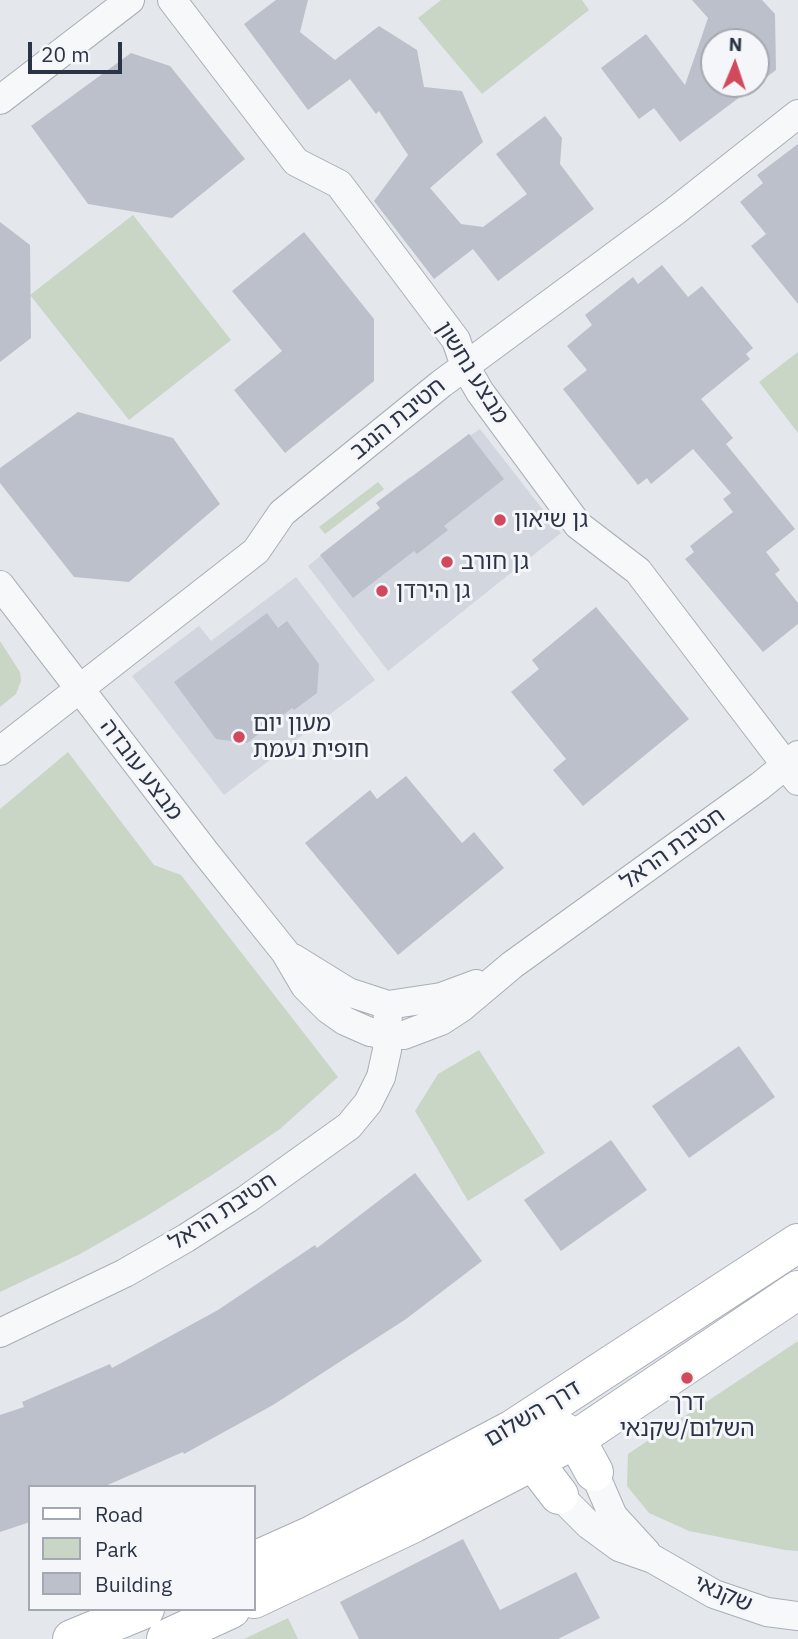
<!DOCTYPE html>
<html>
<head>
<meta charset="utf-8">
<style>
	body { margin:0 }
	#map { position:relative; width:798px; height:1639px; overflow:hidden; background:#e4e7ec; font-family:"IBM Plex Sans",sans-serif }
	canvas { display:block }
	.legend { position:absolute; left:28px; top:1485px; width:228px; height:126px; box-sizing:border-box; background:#f4f6f9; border:2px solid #a4a8b1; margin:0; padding:9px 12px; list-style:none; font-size:21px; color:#2b3445 }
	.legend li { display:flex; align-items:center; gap:14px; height:35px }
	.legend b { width:35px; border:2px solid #a4a8b1 }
	.north { position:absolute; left:700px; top:28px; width:70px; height:70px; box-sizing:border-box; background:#f4f6f9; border:2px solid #a4a8b1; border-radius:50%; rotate:2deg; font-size:19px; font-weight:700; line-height:28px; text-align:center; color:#2b3445 }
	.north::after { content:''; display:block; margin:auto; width:24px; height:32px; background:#d04a5c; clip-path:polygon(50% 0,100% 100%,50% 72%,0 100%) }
	.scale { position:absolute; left:28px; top:42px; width:94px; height:32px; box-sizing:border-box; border:4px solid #2b3445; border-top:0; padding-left:9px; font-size:21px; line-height:24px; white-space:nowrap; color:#2b3445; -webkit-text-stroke:5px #f4f6f9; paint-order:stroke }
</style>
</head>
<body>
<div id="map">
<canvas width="798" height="1639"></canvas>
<ul class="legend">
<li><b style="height:9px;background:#fff"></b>Road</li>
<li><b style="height:19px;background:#c9d6c5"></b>Park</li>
<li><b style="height:19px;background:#bbc0ca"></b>Building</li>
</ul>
<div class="north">N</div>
<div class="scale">20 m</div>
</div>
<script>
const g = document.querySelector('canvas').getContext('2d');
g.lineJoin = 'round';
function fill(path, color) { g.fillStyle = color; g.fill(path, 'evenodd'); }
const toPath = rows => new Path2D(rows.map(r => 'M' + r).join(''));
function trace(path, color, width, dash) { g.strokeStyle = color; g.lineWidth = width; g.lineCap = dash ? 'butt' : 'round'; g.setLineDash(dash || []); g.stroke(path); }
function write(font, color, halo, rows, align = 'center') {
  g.font = font + ' "IBM Plex Sans","Noto Sans Hebrew",sans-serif'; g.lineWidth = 6; g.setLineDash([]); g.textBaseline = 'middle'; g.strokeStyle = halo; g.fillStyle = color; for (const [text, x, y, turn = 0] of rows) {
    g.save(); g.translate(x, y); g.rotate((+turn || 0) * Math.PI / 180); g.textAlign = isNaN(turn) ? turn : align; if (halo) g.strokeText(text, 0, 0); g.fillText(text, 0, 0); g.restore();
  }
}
const built = toPath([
	[480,429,561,533,388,671,308,566,372,514,390,521,376,503,410,477,421,491,420,473,469,434,471,435],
	[296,577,375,680,224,795,132,676,199,626,211,641]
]);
const green = toPath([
	[441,0,582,0,589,10,482,94,418,18],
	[133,215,231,340,129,420,30,295],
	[798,352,798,433,759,382],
	[378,482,384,489,325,534,319,527],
	[0,641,20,672,21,681,16,694,0,707],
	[68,752,154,865,181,875,338,1077,280,1129,212,1175,145,1217,80,1254,0,1292,0,809],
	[479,1050,545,1153,468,1201,415,1111,438,1074],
	[798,1341,798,1551,785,1550,689,1531,649,1513,627,1486,628,1454],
	[288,1618,298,1639,244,1639]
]);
const building = toPath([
	[276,0,308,0,300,32,335,60,379,26,417,50,424,87,462,91,483,142,430,188,461,224,483,227,527,194,496,154,545,116,562,138,560,164,594,209,498,281,473,249,434,279,374,201,408,155,379,111,376,114,350,79,308,110,244,24],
	[692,0,762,0,775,14,776,70,680,142,654,108,639,119,601,68,646,34,685,85,708,18],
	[714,42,756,42,756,84,714,84],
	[131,53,170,66,245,159,172,218,88,204,31,126],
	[798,144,798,304,751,246,766,234,740,202,763,183,757,175],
	[0,222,30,245,31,338,0,362],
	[304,232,374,319,374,381,285,453,234,390,282,351,232,291],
	[662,265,688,297,702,286,753,348,746,354,750,359,701,399,733,438,726,444,795,529,766,552,780,570,775,574,798,603,798,624,763,652,685,559,694,552,690,546,733,512,723,499,731,493,693,449,651,484,647,478,638,485,563,389,587,370,567,346,592,325,585,315,633,277,638,284],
	[78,412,173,438,220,504,129,582,74,577,0,483,0,468],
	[469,434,504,479,444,526,448,530,417,554,414,551,353,598,320,555,380,508,376,503],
	[596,607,689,719,583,806,553,770,566,759,511,692,539,669,532,660],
	[267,613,278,628,287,621,319,664,317,693,294,710,292,708,247,743,216,739,174,682],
	[406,776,462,843,474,832,504,868,398,955,305,843,370,790,377,799],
	[739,1046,775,1097,689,1158,652,1106],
	[611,1140,647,1190,561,1251,524,1200],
	[415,1173,482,1261,406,1319,273,1405,184,1454,183,1452,103,1487,30,1487,30,1522,0,1532,0,1415,24,1407,22,1402,110,1364,112,1368,218,1310,315,1245,317,1248],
	[463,1539,500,1610,576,1572,600,1618,558,1639,359,1639,340,1602]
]);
const street = toPath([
	[172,0,296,162,339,184,456,340,465,366,480,392,578,525,638,571,798,781],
	[0,100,130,0],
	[0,585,205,852,285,952,305,986,328,1009,345,1021,370,1032,387,1035,404,1035,441,1021,461,1008,512,965,760,786,798,755],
	[0,751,256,551,282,513,441,384,674,212,798,114],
	[293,958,348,992,388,1005,441,997,476,984],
	[0,1333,125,1273,186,1238,247,1199,349,1126,368,1103,381,1077,387,1050,388,1005],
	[594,1472,613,1516,646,1552],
	[559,1495,589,1525,619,1547,653,1559,714,1594,767,1612,798,1616]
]);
const secondary = toPath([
	[559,1495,533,1461,535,1415,576,1439,594,1472],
	[254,1561,312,1535,513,1429,798,1243],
	[254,1599,414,1523,576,1439,798,1290],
	[72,1639,145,1609],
	[166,1639,231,1609]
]);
const markers = [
	[500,520,7,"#d04a5c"],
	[447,562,7,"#d04a5c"],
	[382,591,7,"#d04a5c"],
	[239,737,7,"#d04a5c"],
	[687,1378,7,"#d04a5c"]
];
const streetNames = [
	["מבצע נחשון",472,373,58],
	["חטיבת הנגב",398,419,-39],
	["מבצע עובדה",141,770,53],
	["חטיבת הראל",673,849,-36],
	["חטיבת הראל",223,1212,-33],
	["דרך השלום",533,1414,-31],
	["שקנאי",723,1594,23]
];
const poiNames = [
	["גן שיאון",514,520],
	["גן חורב",461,562],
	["גן הירדן",396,591],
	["מעון יום",253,724],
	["חופית נעמת",253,750],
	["דרך",687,1403,"center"],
	["השלום/שקנאי",687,1429,"center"]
];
fill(built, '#d2d6de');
fill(green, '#c9d6c5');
fill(building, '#bbc0ca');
trace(street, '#a9aeb7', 30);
trace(secondary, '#a9aeb7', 40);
trace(street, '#f7f8fa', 28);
trace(secondary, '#fff', 38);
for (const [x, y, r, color] of markers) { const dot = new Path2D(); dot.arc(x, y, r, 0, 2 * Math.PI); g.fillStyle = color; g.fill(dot); trace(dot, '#f4f6f9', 2.5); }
write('23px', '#2b3445', '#f4f6f9', streetNames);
write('23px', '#2b3445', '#f4f6f9', poiNames, 'left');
</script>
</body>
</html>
